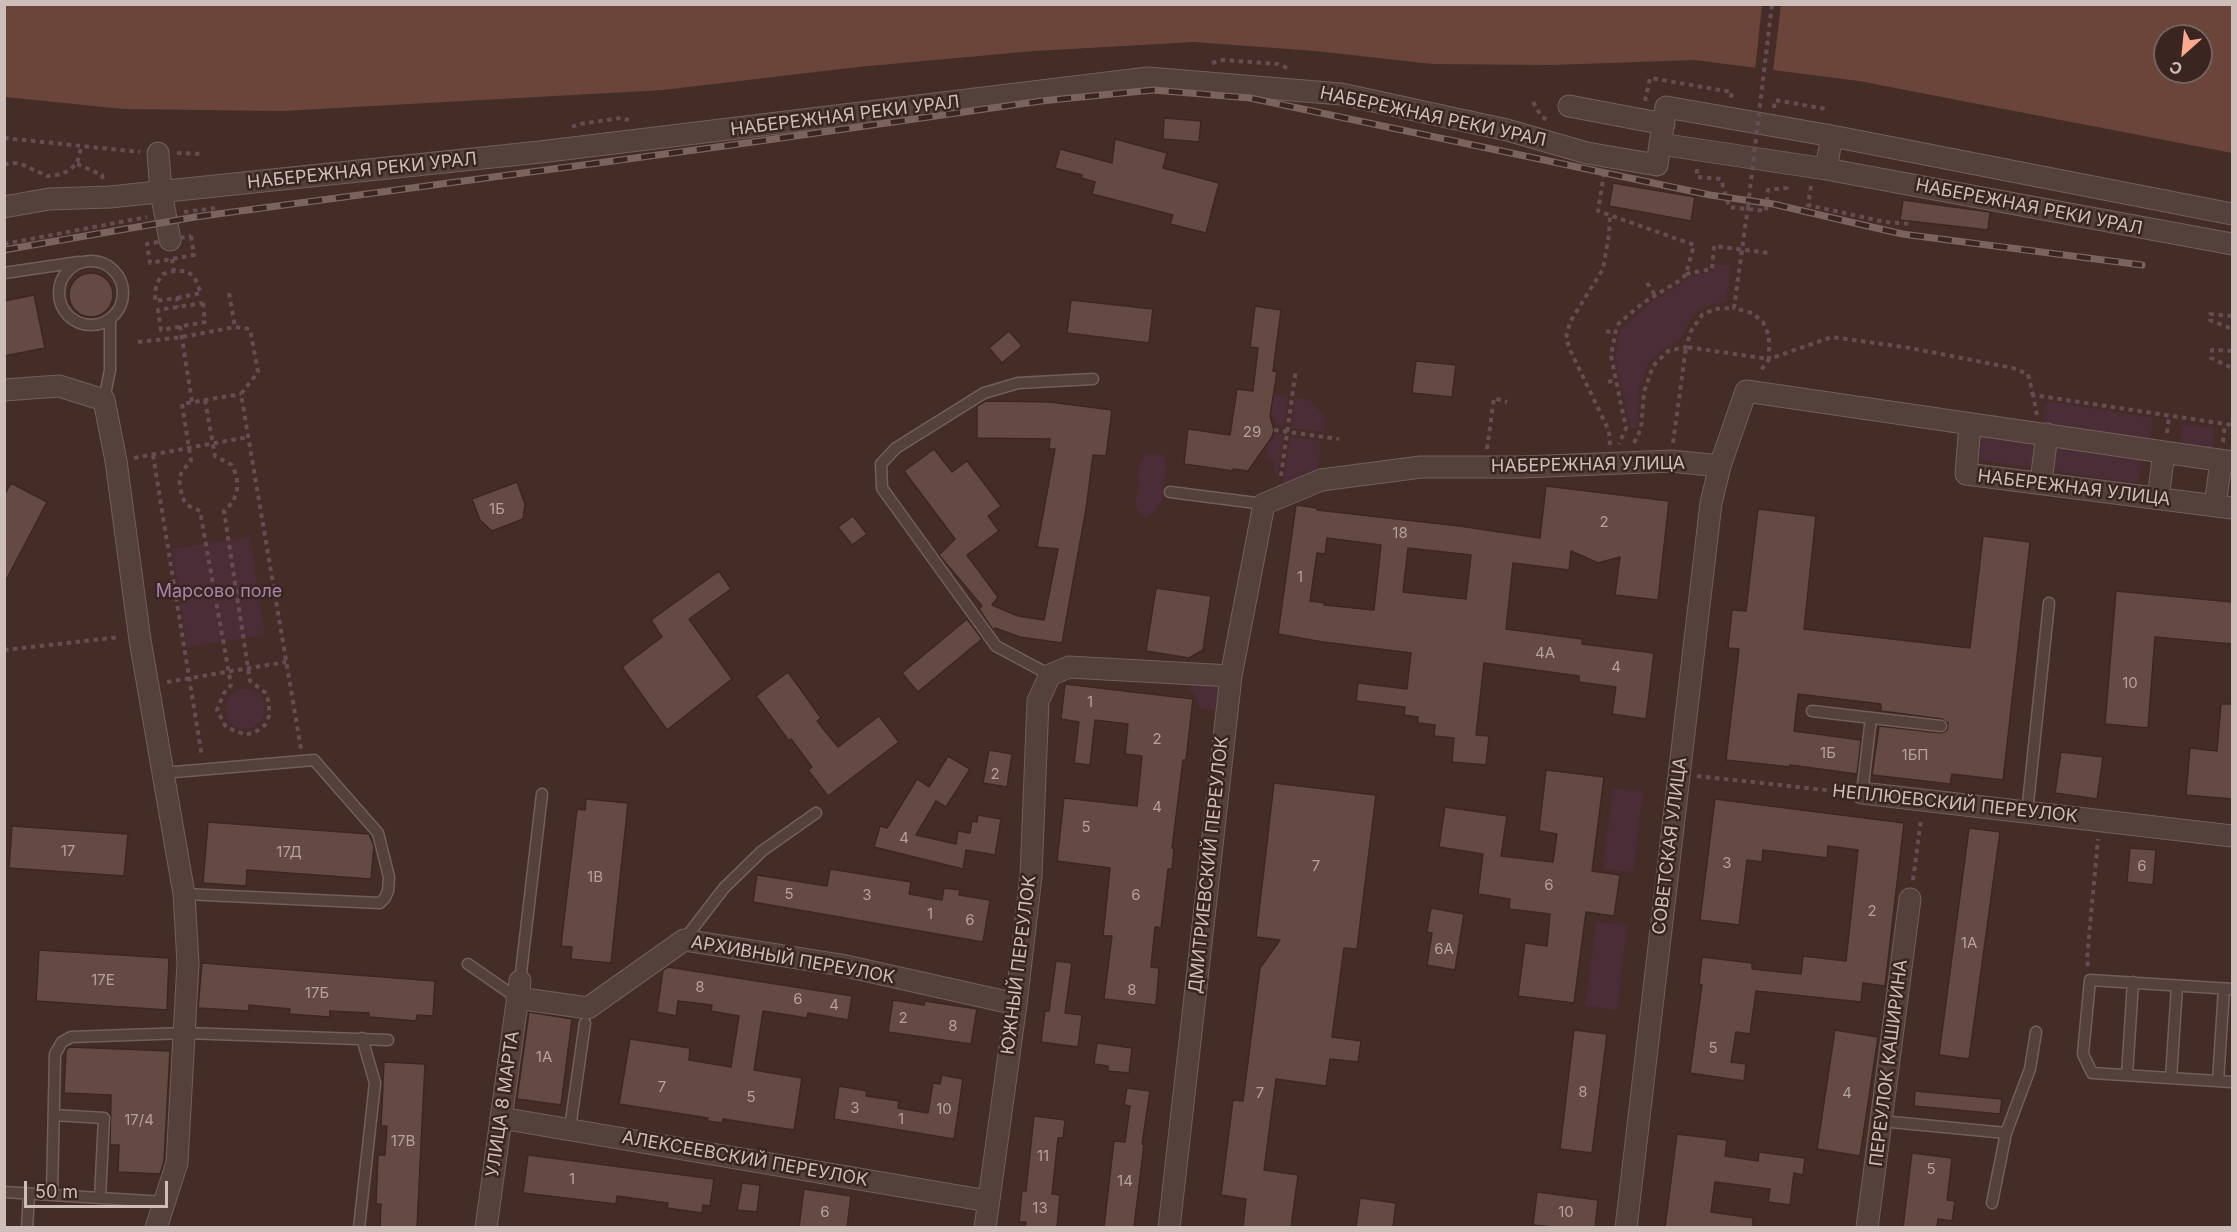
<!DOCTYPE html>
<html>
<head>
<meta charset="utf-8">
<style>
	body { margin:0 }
	#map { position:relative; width:2237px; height:1232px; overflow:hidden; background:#452d27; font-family:Inter,sans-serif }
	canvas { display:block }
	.frame { position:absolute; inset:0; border:6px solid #cebeb9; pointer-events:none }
	.north { position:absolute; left:2153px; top:24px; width:60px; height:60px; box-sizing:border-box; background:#3a2520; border:2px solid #75625d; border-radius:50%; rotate:207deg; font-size:16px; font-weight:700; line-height:24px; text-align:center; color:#cebeb9 }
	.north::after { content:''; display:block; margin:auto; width:21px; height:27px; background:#fbaa90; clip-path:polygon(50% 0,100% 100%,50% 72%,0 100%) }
	.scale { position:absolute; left:24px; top:1181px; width:144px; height:27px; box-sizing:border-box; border:3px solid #cebeb9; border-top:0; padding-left:8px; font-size:18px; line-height:21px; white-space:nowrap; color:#cebeb9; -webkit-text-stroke:4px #3a2520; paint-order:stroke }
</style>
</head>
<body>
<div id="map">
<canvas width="2237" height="1232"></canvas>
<div class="frame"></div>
<div class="north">С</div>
<div class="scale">50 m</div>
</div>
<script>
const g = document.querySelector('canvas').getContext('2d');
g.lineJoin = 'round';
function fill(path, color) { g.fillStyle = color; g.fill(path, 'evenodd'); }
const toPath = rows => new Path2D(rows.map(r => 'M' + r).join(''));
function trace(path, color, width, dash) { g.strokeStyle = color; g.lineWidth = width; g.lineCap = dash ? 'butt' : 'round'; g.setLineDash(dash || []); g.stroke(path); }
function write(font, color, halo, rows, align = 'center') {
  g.font = font + ' Inter,sans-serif'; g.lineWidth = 5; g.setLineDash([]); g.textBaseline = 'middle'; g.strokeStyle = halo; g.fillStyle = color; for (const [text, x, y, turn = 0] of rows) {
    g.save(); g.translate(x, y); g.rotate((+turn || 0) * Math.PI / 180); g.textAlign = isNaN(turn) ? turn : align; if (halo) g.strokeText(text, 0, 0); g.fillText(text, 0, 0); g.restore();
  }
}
const green = toPath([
	[1714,264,1731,266,1726,302,1711,304,1697,311,1688,323,1682,338,1662,350,1649,362,1639,389,1637,429,1631,428,1615,356,1620,330,1651,302,1685,282,1689,276,1714,271],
	[1273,394,1288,397,1284,427,1276,425,1274,416,1270,416],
	[1295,398,1310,400,1325,417,1323,432,1291,428],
	[2047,401,2153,418,2150,443,2048,426,2044,421,2043,412],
	[2183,424,2215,428,2212,452,2180,448],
	[1276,434,1284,435,1278,475,1273,474,1275,460,1265,459,1268,443,1270,443],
	[1978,436,2037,443,2034,467,1976,460],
	[1290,437,1321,441,1317,475,1302,486,1283,484],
	[2051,446,2142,460,2138,484,2048,470],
	[1147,453,1164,455,1166,467,1162,501,1154,513,1145,518,1138,511,1135,501,1139,485,1138,471,1141,460],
	[250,537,265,635,187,647,172,549],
	[1191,675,1223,679,1227,711,1200,709,1197,698,1193,691,1189,690],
	'225 709a20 20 0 1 1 40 0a20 20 0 1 1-40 0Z',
	[1613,788,1643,792,1633,872,1603,869],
	[1596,922,1627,925,1617,1010,1586,1006]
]);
const water = toPath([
	[4,5,2232,5,2232,153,1859,81,1695,60,1551,65,1432,64,1316,51,1194,42,1034,51,858,67,663,90,283,111,123,109,5,97],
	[2165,36,2201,36,2201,72,2165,72]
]);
const pier = toPath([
	[1762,5,1781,5,1773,72,1755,70]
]);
const building = toPath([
	[1164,118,1201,121,1199,142,1163,139,1164,118],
	[1115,139,1167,153,1163,168,1219,183,1206,233,1170,224,1173,215,1092,194,1095,182,1081,178,1082,175,1055,168,1060,149,1112,163,1115,139],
	[1613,183,1695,197,1691,221,1609,206,1613,183],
	[1903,200,1990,212,1988,230,1900,220,1903,200],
	'69 295a22 22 0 1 1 44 0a22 22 0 1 1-44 0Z',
	[34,295,45,348,4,356,4,301,34,295],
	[1071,300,1153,309,1149,343,1067,333,1071,300],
	[1255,306,1281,310,1273,371,1277,372,1270,416,1274,430,1272,437,1248,471,1233,469,1233,471,1184,464,1188,429,1230,435,1237,389,1253,391,1258,348,1250,347,1255,306],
	[1009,331,1022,346,1002,363,989,348,1009,331],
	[1416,361,1456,365,1452,397,1412,393,1416,361],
	[986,401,1050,402,1112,410,1106,456,1093,455,1086,509,1062,643,1020,637,995,628,993,630,979,609,982,606,939,555,955,539,904,471,934,449,952,472,967,461,1001,506,988,516,999,531,967,555,998,597,992,605,1018,616,1044,620,1058,549,1037,547,1055,449,1049,449,1050,439,977,438,977,406,986,401],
	[517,482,525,504,523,519,492,531,480,520,472,499,517,482],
	[11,483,47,502,4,584,4,496,11,483],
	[1546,486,1669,501,1658,600,1615,595,1620,557,1598,563,1571,551,1569,570,1513,563,1506,629,1582,639,1582,644,1654,653,1646,719,1612,714,1616,687,1579,682,1579,676,1484,663,1476,735,1489,736,1486,765,1452,762,1454,738,1434,736,1435,725,1418,723,1418,717,1404,715,1405,707,1356,701,1358,683,1407,689,1411,653,1323,642,1278,634,1296,505,1317,508,1317,510,1459,526,1540,538,1546,486],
	[1327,538,1381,545,1374,610,1324,605,1325,603,1310,601,1317,553,1325,554,1327,538],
	[1408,548,1471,555,1466,599,1403,592,1408,548],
	[1758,509,1816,516,1804,629,1970,648,1983,536,2030,542,2003,780,1952,774,1950,784,1872,775,1879,726,1941,733,1947,730,1948,723,1942,719,1881,711,1881,704,1798,694,1794,731,1861,740,1857,774,1790,765,1790,767,1726,760,1739,649,1728,648,1732,610,1746,611,1758,509],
	[853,516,867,534,852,545,838,527,853,516],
	[719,571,731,589,689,619,732,679,667,730,622,667,662,637,651,620,719,571],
	[1156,588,1211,596,1203,650,1189,658,1146,651,1156,588],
	[2116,591,2232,602,2232,644,2155,637,2148,728,2105,724,2116,591],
	[967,619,982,639,918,692,902,673,967,619],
	[788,672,821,718,817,721,838,747,879,716,899,742,828,796,808,770,812,767,791,739,789,741,756,696,788,672],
	[1065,684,1193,699,1186,760,1183,760,1172,848,1174,849,1172,869,1168,869,1161,928,1155,927,1151,967,1159,968,1156,1005,1104,999,1112,936,1103,936,1110,868,1057,861,1064,798,1137,806,1142,756,1125,754,1128,724,1095,720,1090,765,1074,763,1079,722,1061,719,1065,684],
	[2221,704,2232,704,2232,799,2186,795,2190,748,2217,751,2221,704],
	[989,750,1012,754,1007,787,983,783,989,750],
	[2061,752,2103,757,2097,799,2055,793,2061,752],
	[948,756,970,769,946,807,936,801,916,835,956,844,958,831,970,833,972,821,977,822,978,815,1001,819,995,855,966,850,963,869,874,847,880,826,887,828,917,779,929,787,948,756],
	[1546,770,1604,777,1592,871,1620,875,1614,916,1586,912,1574,1003,1518,996,1525,943,1547,946,1550,914,1509,909,1510,899,1478,894,1483,854,1439,847,1445,807,1507,816,1501,856,1553,862,1557,834,1539,831,1546,770],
	[1274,783,1376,795,1357,949,1344,948,1332,1037,1361,1041,1358,1062,1330,1059,1326,1086,1276,1079,1264,1170,1298,1175,1291,1227,1243,1227,1246,1199,1221,1195,1233,1100,1243,1101,1260,968,1280,940,1256,937,1274,783],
	[586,799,628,803,611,963,571,959,572,947,561,946,577,809,585,810,586,799],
	[1715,799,1904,823,1885,986,1863,983,1861,1002,1756,991,1750,1034,1736,1032,1731,1062,1746,1064,1744,1081,1690,1073,1702,985,1699,984,1702,957,1752,963,1752,969,1801,974,1803,956,1846,961,1858,850,1828,846,1827,858,1763,850,1762,862,1747,860,1739,925,1700,920,1715,799],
	[208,822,369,834,374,846,371,879,247,870,246,886,203,883,208,822],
	[12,826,128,834,124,876,9,868,12,826],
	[1969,828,2000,832,1969,1059,1939,1055,1969,828],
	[2130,848,2156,850,2153,885,2127,882,2130,848],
	[830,869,911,882,909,894,942,900,944,888,960,890,959,895,990,900,983,942,753,902,757,875,827,886,830,869],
	[1431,908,1464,914,1455,970,1427,965,1432,933,1427,932,1431,908],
	[39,950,169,958,167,1010,36,1001,39,950],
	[1056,961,1072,963,1065,1013,1082,1015,1078,1047,1041,1042,1045,1011,1049,1011,1056,961],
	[202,963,435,981,433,1016,417,1015,416,1021,369,1017,369,1013,330,1011,330,1017,289,1014,290,1009,249,1005,249,1011,198,1008,202,963],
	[668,967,852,996,848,1020,808,1013,807,1018,763,1011,754,1070,802,1078,794,1130,723,1119,722,1123,707,1121,708,1118,619,1104,630,1039,690,1048,689,1060,731,1067,739,1016,711,1011,712,1005,678,1001,676,1016,657,1012,663,970,668,967],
	[893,1000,924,1005,925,1001,977,1009,971,1044,888,1032,893,1000],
	[529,1012,572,1019,561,1105,517,1099,529,1012],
	[1574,1030,1607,1034,1592,1153,1560,1149,1574,1030],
	[1835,1030,1878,1037,1860,1156,1817,1149,1835,1030],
	[1097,1043,1132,1048,1129,1073,1108,1071,1108,1066,1094,1064,1097,1043],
	[69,1047,170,1051,164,1161,160,1174,118,1172,119,1145,110,1145,111,1095,64,1093,66,1050,69,1047],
	[384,1062,425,1064,417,1227,380,1227,381,1204,376,1204,378,1155,385,1155,387,1126,381,1126,384,1062],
	[942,1075,963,1079,954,1139,834,1119,839,1086,867,1091,866,1096,899,1101,898,1108,928,1113,933,1083,940,1084,942,1075],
	[1127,1088,1150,1091,1142,1144,1144,1144,1134,1227,1104,1227,1114,1141,1125,1142,1130,1106,1124,1105,1127,1088],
	[1915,1091,2002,1099,2000,1114,1914,1106,1915,1091],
	[1034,1116,1065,1120,1063,1138,1058,1138,1052,1194,1060,1195,1057,1227,1025,1227,1026,1222,1019,1222,1022,1191,1026,1191,1034,1116],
	[1677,1134,1727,1140,1725,1156,1758,1161,1759,1152,1805,1158,1803,1175,1794,1173,1790,1205,1768,1202,1770,1189,1715,1182,1711,1212,1753,1218,1753,1227,1665,1227,1677,1134],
	[1912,1153,1952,1158,1947,1200,1955,1201,1952,1221,1938,1219,1937,1227,1903,1227,1912,1153],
	[528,1155,714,1179,710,1206,703,1205,702,1213,667,1208,668,1203,617,1196,616,1204,523,1193,528,1155],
	[742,1183,760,1185,757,1212,737,1210,742,1183],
	[804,1189,851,1196,847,1227,799,1227,804,1189],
	[1537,1192,1598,1200,1595,1227,1553,1227,1533,1225,1537,1192],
	[1360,1198,1396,1203,1393,1227,1356,1227,1360,1198]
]);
const path = toPath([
	[1212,63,1223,60,1278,64,1290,69],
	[1645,101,1650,78,1732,92,1730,101],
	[1533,102,1541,116,1547,120],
	[1774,108,1775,100,1826,109],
	[572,127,579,124,621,118,629,120],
	[4,138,140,152],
	[177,153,204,154],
	[4,164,19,163,47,176,63,174,77,164,81,147],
	[77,164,102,175,103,180],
	[1697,169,1697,177,1721,179,1729,207,1766,211,1768,190,1787,188,1787,183],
	[1604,173,1598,211,1694,245,1686,274,1682,279,1643,303,1619,323,1616,329,1611,356,1626,428,1619,444],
	[1811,186,1808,205,1885,222,1910,224],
	[1748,206,1734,308,1752,313,1763,322,1769,336,1769,359,1832,337,1910,348,2013,368,2028,374,2033,395],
	[184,212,215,208],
	[191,236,194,255,150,263,147,244,191,236],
	[4,244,147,217],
	[172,259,174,271],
	[1686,274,1712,269,1714,246,1769,253],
	[1647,283,1655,295],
	[229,293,235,327],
	[177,298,201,293,194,276,186,271,174,271,163,274,156,284,155,301,177,298,178,307],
	[203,303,205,322,161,330,158,310,203,303],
	[2232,316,2210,314,2210,320,2232,329],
	[180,326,192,402],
	[1606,331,1615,333],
	[138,342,182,337,235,327,250,329,258,372,241,394,301,749],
	[2232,351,2212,350,2211,358,2232,368],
	[1608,382,1616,380],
	[205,400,215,456,232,465,237,477,237,490,233,502,224,511,250,681,266,693,269,704,269,716,265,725,257,731,246,735,226,727,217,710,224,693,231,685,200,511,187,505,182,497,179,479,182,471,191,461,182,404,241,394],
	[2037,415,2033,395,2232,425],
	[1274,430,1339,439],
	[2167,433,2169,416],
	[2223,442,2225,424],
	[1634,443,1641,429,1644,392,1653,366,1668,351,1686,347,1691,331,1702,315,1715,309,1734,308],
	[1673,443,1686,347,1769,359,1759,373],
	[1610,445,1609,431,1571,352,1566,338,1570,322,1603,269,1609,234,1610,215],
	[1487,449,1494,398,1507,402],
	[153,455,202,757],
	[134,458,248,437],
	[1281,476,1296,369],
	[4,650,120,637],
	[167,682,286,662],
	[1697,776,1844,792],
	[1913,880,1921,819],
	[2088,966,2087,958,2098,839]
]);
const lane = toPath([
	'59 293a32 32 0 1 1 64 0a32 32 0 1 1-64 0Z',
	[4,273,79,262],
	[104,400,110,370,110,319],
	[1170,492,1264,504],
	[1050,675,996,646,882,488,881,464,896,448,984,393,1018,383,1093,379],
	[1812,711,1941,726],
	[163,773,314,760,378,833,389,877,388,891,385,898,380,903,184,894],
	[1862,793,1871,718],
	[2027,813,2049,603],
	[684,940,724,888,762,851,816,813],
	[468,964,517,998],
	[520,981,542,794],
	[2232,989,2090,980,2083,1054,2092,1073,2232,1082],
	[2127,1075,2133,982],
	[2171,1078,2177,986],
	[2218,1081,2224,989],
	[54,1115,104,1118,100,1198],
	[1881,1121,2006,1133],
	[570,1128,585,1023],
	[4,1192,165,1202],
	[52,1195,55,1054,62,1042,71,1037,185,1033,388,1040],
	[1992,1203,2006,1133,2030,1069,2036,1032],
	[27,1228,29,1194],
	[359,1228,375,1083,362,1038]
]);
const street = toPath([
	[1569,106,1664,124],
	[1832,136,1826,169,2232,244],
	[158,153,161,192,170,240],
	[1826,169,1660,144,1666,107,1832,136,2232,214],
	[4,207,49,199,110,197,540,152,1148,78,1341,94,1507,130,1587,153,1657,165,1660,144],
	[4,390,59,386,104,400,116,461,140,640,184,894,188,963,177,1163,156,1228],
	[1970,424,1966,474,2232,508],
	[2041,482,2047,434],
	[2158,498,2164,452],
	[2215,506,2221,461],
	[1862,793,2232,836],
	[517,998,588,1008,684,940,841,965,1016,1004],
	[501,1118,988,1201],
	[486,1228,520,981],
	[985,1228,1016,1004,1031,876,1038,701,1050,675,1069,667,1231,676],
	[1169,1228,1231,676,1264,504,1321,480,1421,467,1523,467,1671,461,1720,466,1746,391,2232,462],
	[1626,1228,1711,503,1720,466],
	[1867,1228,1910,899]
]);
const rail = toPath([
	[4,250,195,217,732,145,1041,101,1153,90,1250,98,1710,195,1773,204,1902,234,2142,265]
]);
const pathBridge = toPath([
	[1748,206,1772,4]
]);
const numberNames = [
	["29",1252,432],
	["1Б",497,509],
	["2",1604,522],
	["18",1400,533],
	["1",1300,577],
	["4А",1545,653],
	["4",1616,667],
	["10",2130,683],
	["1",1090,702],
	["2",1157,739],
	["1Б",1828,753],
	["1БП",1915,755],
	["2",995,774],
	["4",1157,807],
	["5",1086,827],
	["4",904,838],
	["17",68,851],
	["17Д",289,852],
	["3",1727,863],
	["7",1316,866],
	["6",2142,866],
	["1В",595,877],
	["6",1549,885],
	["5",789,894],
	["3",867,895],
	["6",1136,895],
	["2",1872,911],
	["1",930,914],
	["6",970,920],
	["1А",1969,943],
	["6А",1444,949],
	["17E",103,980],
	["8",700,987],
	["8",1132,990],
	["17Б",317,993],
	["6",798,999],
	["4",834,1005],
	["2",903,1018],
	["8",953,1026],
	["5",1713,1048],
	["1А",544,1057],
	["7",662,1087],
	["8",1583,1092],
	["7",1260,1093],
	["4",1847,1093],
	["5",751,1097],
	["3",855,1108],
	["10",944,1109],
	["1",901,1119],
	["17/4",139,1120],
	["17В",403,1141],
	["11",1043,1156],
	["5",1931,1169],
	["1",572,1179],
	["14",1125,1181],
	["13",1040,1208],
	["6",825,1212],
	["10",1566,1212]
];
const streetNames = [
	["НАБЕРЕЖНАЯ РЕКИ УРАЛ",845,116,-7],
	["НАБЕРЕЖНАЯ РЕКИ УРАЛ",1433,117,12],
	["НАБЕРЕЖНАЯ РЕКИ УРАЛ",362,171,-6],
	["НАБЕРЕЖНАЯ РЕКИ УРАЛ",2029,207,11],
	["НАБЕРЕЖНАЯ УЛИЦА",1588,465,-1],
	["НАБЕРЕЖНАЯ УЛИЦА",2074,488,7],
	["НЕПЛЮЕВСКИЙ ПЕРЕУЛОК",1955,804,6],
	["СОВЕТСКАЯ УЛИЦА",1670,846,-83],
	["ДМИТРИЕВСКИЙ ПЕРЕУЛОК",1209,865,-84],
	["АРХИВНЫЙ ПЕРЕУЛОК",793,960,10],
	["ЮЖНЫЙ ПЕРЕУЛОК",1019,965,-83],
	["ПЕРЕУЛОК КАШИРИНА",1889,1063,-83],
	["УЛИЦА 8 МАРТА",503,1104,-82],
	["АЛЕКСЕЕВСКИЙ ПЕРЕУЛОК",745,1159,10]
];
const parkNames = [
	["Марсово поле",219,592]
];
fill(green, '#4b2d37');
fill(water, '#6c453a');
fill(pier, '#452d27');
fill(building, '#654a44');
trace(building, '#3c2722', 1.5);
trace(lane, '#725f5a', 13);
trace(street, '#725f5a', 23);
trace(path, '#664c53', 4, [4.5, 4.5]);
trace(lane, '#54413b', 10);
trace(street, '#54413b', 21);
trace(rail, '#7b645d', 7);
trace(rail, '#3a2520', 4.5, [14]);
trace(pathBridge, '#664c53', 4, [4.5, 4.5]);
write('15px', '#b4a19c', null, numberNames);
write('18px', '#cebeb9', '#3a2520', streetNames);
write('18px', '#a785ad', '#3a2520', parkNames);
</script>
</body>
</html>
